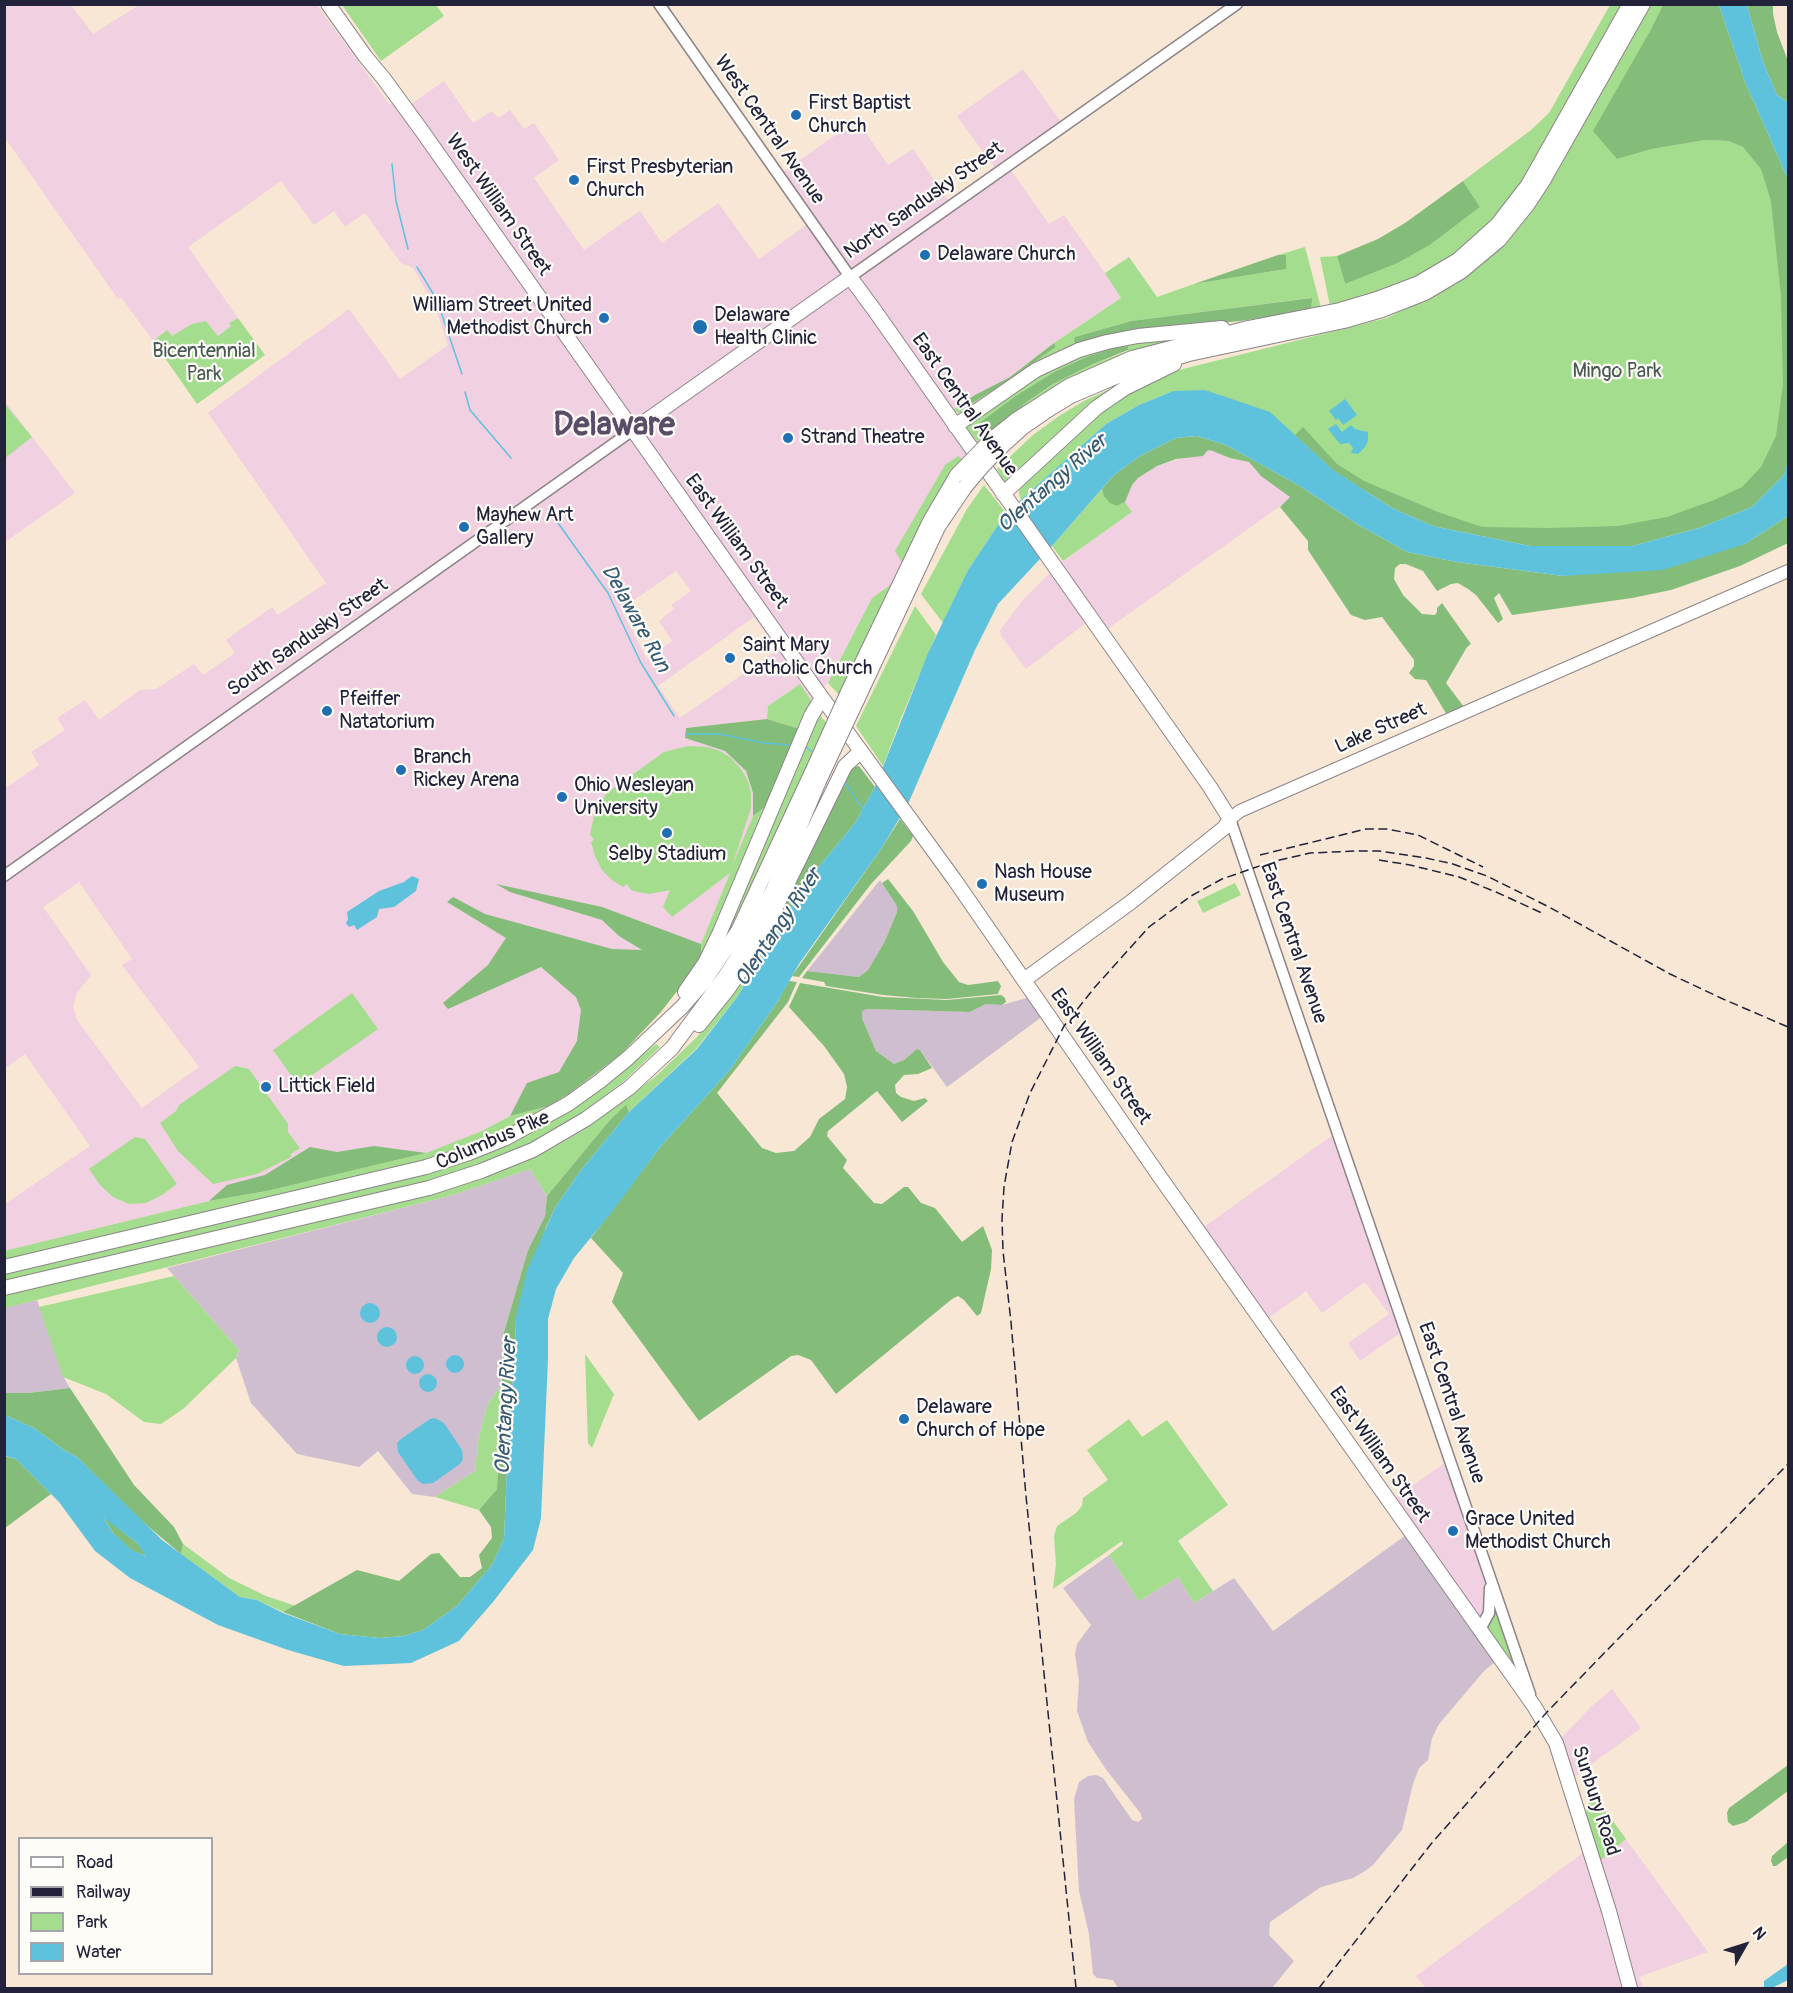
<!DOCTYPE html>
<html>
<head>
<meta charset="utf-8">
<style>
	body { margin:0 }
	#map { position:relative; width:1793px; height:1993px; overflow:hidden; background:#f7e7d4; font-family:Pangolin,sans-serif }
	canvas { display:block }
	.frame { position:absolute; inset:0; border:6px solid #22223b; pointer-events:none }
	.legend { position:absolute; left:18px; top:1837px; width:195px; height:138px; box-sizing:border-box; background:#fdfcf7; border:2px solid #a5a5ac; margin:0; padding:8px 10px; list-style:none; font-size:18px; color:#22223b }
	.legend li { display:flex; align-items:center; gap:12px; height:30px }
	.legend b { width:30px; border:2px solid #a5a5ac }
	.north { position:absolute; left:1715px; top:1915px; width:60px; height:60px; -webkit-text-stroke:4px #fdfcf7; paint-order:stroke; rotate:51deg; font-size:16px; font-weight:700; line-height:24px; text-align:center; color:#22223b }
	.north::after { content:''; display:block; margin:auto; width:21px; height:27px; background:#22223b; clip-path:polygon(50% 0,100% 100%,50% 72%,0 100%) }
</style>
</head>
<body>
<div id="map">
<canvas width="1793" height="1993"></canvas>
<div class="frame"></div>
<ul class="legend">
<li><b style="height:8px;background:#fff"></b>Road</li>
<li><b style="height:8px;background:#22223b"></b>Railway</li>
<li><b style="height:16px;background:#a5dd8e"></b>Park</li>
<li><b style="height:16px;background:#5fc2dd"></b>Water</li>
</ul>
<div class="north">N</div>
</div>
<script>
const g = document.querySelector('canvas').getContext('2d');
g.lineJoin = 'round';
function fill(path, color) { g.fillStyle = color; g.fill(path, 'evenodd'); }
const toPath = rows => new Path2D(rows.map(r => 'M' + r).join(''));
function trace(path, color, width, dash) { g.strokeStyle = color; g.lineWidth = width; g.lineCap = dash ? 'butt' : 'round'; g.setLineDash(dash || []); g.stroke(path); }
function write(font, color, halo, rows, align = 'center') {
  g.font = font + ' Pangolin,sans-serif'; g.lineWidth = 4.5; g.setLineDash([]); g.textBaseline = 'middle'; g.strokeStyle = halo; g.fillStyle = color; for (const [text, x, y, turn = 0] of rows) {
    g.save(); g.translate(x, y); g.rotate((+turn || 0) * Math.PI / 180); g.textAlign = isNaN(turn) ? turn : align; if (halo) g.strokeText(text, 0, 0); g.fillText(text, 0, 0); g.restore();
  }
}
const built = toPath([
	[5,5,71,5,93,34,139,5,317,5,389,104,410,105,444,81,473,123,492,111,498,118,510,110,524,129,534,123,559,160,534,178,584,250,640,211,662,243,718,203,759,259,813,220,780,174,857,120,888,165,913,149,949,201,995,168,957,116,1023,69,1066,129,1010,169,1049,224,1064,215,1122,297,1054,343,1010,377,975,395,954,409,967,423,982,447,895,582,872,598,828,683,811,700,800,684,768,706,767,719,686,728,685,738,725,751,746,771,753,793,753,816,701,944,570,1081,483,1131,426,1153,209,1201,5,1251,5,1204,90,1146,25,1054,5,1068,4,789,39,765,31,752,65,730,57,718,85,700,99,720,140,690,156,689,194,664,203,675,235,653,226,640,272,607,278,615,326,583,208,413,349,309,400,379,448,345,435,306,413,268,401,263,365,213,345,227,334,211,314,225,281,181,188,247,238,318,230,324,231,326,218,336,206,321,171,336,167,330,153,341,121,297,118,299,5,138],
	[676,571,691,591,671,605,674,609,659,621,672,641,647,659,621,609],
	[754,617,777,650,680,718,658,686],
	[79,882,132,959,122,965,199,1067,142,1108,77,1020,73,1007,77,993,91,975,43,907],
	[4,400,75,493,5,542,4,542],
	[1210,450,1230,458,1249,462,1256,471,1288,494,1290,499,1106,630,1095,616,1026,669,1001,636,1000,630,1023,600,1058,565,1132,512,1125,502,1132,485,1138,478,1157,466],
	[1333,1135,1403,1331,1360,1361,1348,1343,1389,1314,1365,1282,1322,1313,1306,1291,1266,1320,1201,1229],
	[1446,1462,1484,1567,1489,1593,1483,1625,1392,1500],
	[1612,1689,1641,1728,1574,1777,1560,1739,1592,1706],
	[1626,1839,1708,1952,1639,1977,1644,1988,1426,1988,1416,1976,1595,1844,1600,1861]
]);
const industrial = toPath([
	[880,880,897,906,897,912,885,941,868,970,859,977,807,971],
	[1030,997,1043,1016,947,1087,920,1050,917,1049,904,1060,894,1064,876,1051,862,1018,862,1012,866,1009,970,1012,986,1004,1002,1005],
	[530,1169,547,1196,545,1216,528,1250,504,1332,501,1385,488,1404,479,1436,475,1471,435,1497,412,1494,378,1451,359,1467,297,1454,251,1403,236,1358,239,1350,167,1268,453,1195],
	[37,1300,63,1376,70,1388,28,1393,5,1393,4,1308],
	[1413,1530,1504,1655,1485,1670,1439,1724,1432,1738,1428,1760,1419,1768,1413,1784,1402,1830,1373,1865,1365,1871,1353,1878,1321,1887,1270,1922,1269,1935,1294,1961,1272,1988,1118,1988,1113,1980,1097,1978,1093,1974,1089,1934,1079,1891,1074,1799,1079,1782,1088,1776,1096,1775,1103,1778,1132,1820,1138,1822,1142,1819,1141,1814,1105,1768,1088,1742,1077,1711,1079,1681,1075,1654,1077,1644,1091,1625,1063,1588,1109,1555,1139,1601,1178,1577,1194,1603,1234,1578,1273,1631]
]);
const green = toPath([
	[342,5,436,5,444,16,381,61],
	[1610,5,1623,5,1527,175,1507,204,1478,235,1454,256,1417,277,1374,294,1330,306,1320,257,1337,256,1345,284,1398,263,1430,245,1480,207,1463,181,1531,130,1549,113],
	[1649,5,1663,5,1649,33,1617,159,1652,149,1706,140,1728,141,1743,147,1788,181,1788,461,1784,475,1632,546,1433,526,1173,391,1139,405,1106,424,1021,500,1019,493,1020,484,1088,421,1136,387,1167,373,1387,318,1445,289,1477,267],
	[1305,247,1321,308,1311,310,1311,298,1131,321,1075,337,1078,344,966,413,958,413,954,409,960,405,964,409,1003,384,1056,347,1054,343,1121,298,1105,273,1129,257,1157,297,1194,284,1286,269,1286,255,1278,255],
	[238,318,265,355,197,404,153,341,167,330,172,336,192,324,206,321,218,336,231,326,229,323],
	[1209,331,1000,430,1025,403,1053,384,1093,364,1128,351,1128,346,1115,348,1056,371,982,447,966,427,1018,386,1100,346],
	[1131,379,1016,476,1005,483,997,469,1033,435,1059,416,1084,401],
	[4,403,32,437,5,458,4,458],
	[958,456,964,461,904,566,895,551,945,465],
	[984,485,1006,513,968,570,943,623,921,594,967,509],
	[1102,489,1105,496,1117,506,1125,502,1132,512,1063,561,1052,546],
	[893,583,841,697,828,683,872,598],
	[915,606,936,635,901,718,883,766,856,726],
	[800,684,811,700,800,729,767,719,768,706],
	[819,714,829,726,750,895,723,943,722,936,808,731],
	[688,746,708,747,720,751,731,758,741,769,748,781,751,793,751,808,732,866,753,816,770,803,702,959,701,944,730,873,672,917,663,907,670,890,649,894,637,892,631,890,627,884,623,887,612,880,602,870,595,856,591,842,594,840,590,834,596,808,607,793,664,752],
	[1235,883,1241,895,1203,913,1197,901],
	[779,912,784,917,770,945,738,996,696,1049,629,1112,626,1106,609,1121,547,1196,530,1169,453,1195,5,1308,4,1295,252,1236,498,1171,545,1152,582,1131,625,1100,656,1076,697,1037,724,1003],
	[352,993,378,1029,298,1085,273,1050],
	[656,1044,660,1047,624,1081,582,1113,542,1137,497,1160,414,1187,5,1284,4,1272,466,1160,521,1138,570,1110,614,1078],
	[235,1066,249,1069,288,1124,288,1132,300,1148,291,1154,291,1157,257,1174,213,1184,178,1151,160,1123,176,1111,179,1105],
	[549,1106,513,1128,472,1146,411,1165,5,1261,4,1251,209,1201,267,1191,426,1153,482,1131,510,1116],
	[135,1137,145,1139,177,1184,162,1195,146,1203,129,1204,113,1197,100,1185,89,1169],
	[174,1276,239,1350,236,1358,183,1409,161,1424,144,1422,106,1394,63,1377,39,1307],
	[585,1354,614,1394,592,1448,588,1443],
	[501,1385,497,1489,479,1510,435,1497,475,1471,479,1436,488,1404],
	[1129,1419,1142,1437,1167,1420,1228,1505,1178,1541,1213,1591,1194,1603,1178,1577,1139,1601,1109,1555,1123,1544,1122,1541,1053,1589,1056,1564,1054,1536,1057,1526,1076,1513,1082,1506,1083,1498,1108,1480,1087,1450],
	[183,1544,229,1578,266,1596,296,1606,283,1612,257,1600,240,1597,181,1554],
	[1493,1589,1519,1672,1517,1674,1485,1629],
	[1595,1801,1599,1802,1626,1839,1600,1861,1585,1812,1589,1802]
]);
const forest = toPath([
	[1663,5,1719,5,1745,82,1788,179,1788,461,1784,475,1752,507,1699,528,1632,546,1530,546,1433,526,1392,508,1333,470,1295,435,1303,427,1337,464,1364,481,1438,512,1482,527,1548,528,1618,526,1667,517,1714,500,1742,487,1761,467,1776,436,1783,384,1781,296,1771,201,1761,169,1743,147,1728,141,1706,140,1652,149,1617,159,1593,131,1649,33],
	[1747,5,1773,5,1773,14,1777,32,1788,61,1788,102,1777,95,1763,62],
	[1463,181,1480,207,1430,245,1398,263,1345,284,1337,256,1378,239,1405,223],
	[1278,255,1286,255,1286,269,1194,284],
	[1312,298,1311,310,1240,321,1141,331,1078,344,1074,342,1075,337,1131,321],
	[1054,343,1056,347,1003,384,963,409,960,405,975,395,1010,377],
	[1128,346,1128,350,1093,364,1053,384,1025,403,985,444,980,435,978,424,1016,396,1056,371,1087,357,1115,348],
	[1197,436,1226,445,1300,486,1357,524,1407,552,1457,562,1563,576,1745,544,1788,516,1788,543,1740,566,1671,590,1632,598,1512,615,1499,593,1494,598,1503,619,1498,623,1476,595,1468,589,1458,583,1451,584,1437,591,1423,571,1406,564,1400,564,1395,568,1394,579,1403,595,1422,614,1435,615,1437,612,1437,608,1442,603,1471,644,1467,647,1446,683,1464,707,1447,715,1426,680,1415,679,1409,673,1414,666,1414,660,1382,617,1365,620,1351,615,1308,550,1308,541,1280,507,1290,497,1261,476,1249,462,1230,458,1210,450,1207,451,1203,456,1176,459,1157,466,1138,478,1132,485,1125,502,1117,506,1110,503,1104,496,1102,489,1114,475,1140,456,1176,438],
	[767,719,800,729,770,803,753,816,753,793,746,771,725,751,685,738,686,728],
	[859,766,875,787,855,823,817,869,784,917,779,912,851,767],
	[900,819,913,836,911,841,871,884,799,977,792,976,881,849],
	[888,879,913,911,943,962,959,982,968,985,998,981,1001,986,998,994,947,999,917,998,883,995,826,986,824,982,802,978,807,971,859,977,868,970,885,941,897,912,897,906,882,883],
	[496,884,602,907,701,944,702,959,660,1013,621,1054,570,1093,549,1106,510,1116,527,1083,559,1072,577,1041,581,1010,576,997,541,967,448,1009,443,1003,488,965,506,938,447,902,453,897,485,914,612,949,642,950,619,936,602,920,510,892],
	[789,981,797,982,788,1002,717,1093,762,1148,776,1153,794,1151,810,1137,819,1119,845,1099,847,1087,844,1074,824,1046,789,1007,800,983,883,997,947,1000,1001,995,1005,998,1006,1002,1002,1005,986,1004,970,1012,866,1009,862,1012,862,1018,876,1051,894,1064,904,1060,917,1049,920,1050,932,1068,918,1074,904,1075,895,1085,896,1093,901,1097,914,1101,925,1098,928,1101,902,1122,877,1091,828,1131,827,1136,847,1160,843,1168,874,1203,882,1204,904,1187,908,1187,921,1203,935,1208,962,1242,983,1226,992,1250,991,1269,981,1313,977,1316,964,1300,958,1296,952,1299,836,1394,811,1360,798,1355,791,1356,699,1421,612,1302,623,1273,591,1238,661,1146,730,1070,778,1001],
	[626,1105,629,1112,581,1170,555,1208,546,1227,515,1322,516,1347,509,1420,504,1539,492,1565,457,1606,423,1630,404,1636,379,1638,340,1634,283,1612,357,1570,399,1581,431,1554,439,1553,460,1577,470,1577,482,1568,479,1555,492,1538,491,1527,479,1510,497,1489,504,1332,528,1250,545,1216,547,1196,609,1121],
	[374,1146,426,1153,267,1191,209,1201,227,1185,265,1175,310,1147,337,1152],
	[70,1388,134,1485,174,1527,183,1544,181,1554,137,1517,77,1457,64,1450,34,1428,5,1415,5,1393,28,1393],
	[4,1456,16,1459,51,1494,5,1528],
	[103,1516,137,1543,147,1556,132,1551,113,1533],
	[1788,1765,1788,1791,1746,1822,1733,1826,1728,1822,1727,1813,1729,1808],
	[1788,1842,1788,1857,1776,1866,1773,1866,1771,1861,1772,1856]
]);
const water = toPath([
	[1719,5,1747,5,1763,62,1777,95,1788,102,1788,179,1745,82],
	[1205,390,1270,412,1333,470,1392,508,1433,526,1530,546,1632,546,1699,528,1752,507,1784,475,1788,461,1788,516,1745,544,1663,570,1563,576,1457,562,1407,552,1357,524,1300,486,1226,445,1197,436,1176,438,1140,456,1114,475,1052,546,998,604,975,650,908,804,881,849,799,964,778,1001,730,1070,661,1146,611,1213,574,1258,556,1289,548,1319,548,1359,541,1518,533,1550,493,1602,459,1641,411,1663,344,1666,288,1650,218,1625,130,1578,95,1551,59,1502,16,1459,5,1456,5,1415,34,1428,64,1450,77,1457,162,1540,240,1597,257,1600,283,1613,340,1634,379,1638,404,1636,423,1630,457,1606,492,1565,504,1539,509,1420,516,1347,515,1322,527,1270,555,1208,581,1170,629,1112,697,1049,738,996,797,896,817,869,855,823,875,787,928,653,968,570,1006,513,1106,424,1139,405,1173,391],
	[104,1518,137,1543,146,1556,132,1550,113,1533],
	[1345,399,1357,415,1343,425,1338,418,1336,420,1329,411],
	[1336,424,1342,432,1351,425,1355,429,1368,432,1368,441,1365,447,1358,454,1351,453,1353,448,1349,443,1340,444,1328,429],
	[412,876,419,879,416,891,394,907,379,909,377,917,357,930,354,925,349,927,346,923,348,919,347,912,379,891,404,882],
	'360 1313a10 10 0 1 1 20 0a10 10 0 1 1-20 0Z',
	'377 1337a10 10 0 1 1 20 0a10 10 0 1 1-20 0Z',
	'446 1364a9 9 0 1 1 18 0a9 9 0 1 1-18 0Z',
	'406 1365a9 9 0 1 1 18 0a9 9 0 1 1-18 0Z',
	'419 1383a9 9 0 1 1 18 0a9 9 0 1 1-18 0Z',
	[435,1418,444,1423,462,1450,463,1459,460,1464,433,1483,423,1484,418,1481,398,1452,397,1443,401,1439,430,1419],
	[1788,1964,1788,1980,1772,1988,1764,1988,1764,1981]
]);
const stream = toPath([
	[392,164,396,201,408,249],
	[417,267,437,300,462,374],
	[465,392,470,410,511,458],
	[548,509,608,593,641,663,674,716],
	[686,734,720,734,764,743,792,745],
	[806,747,814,753],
	[844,781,863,809]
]);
const secondary = toPath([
	[659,4,850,277,1237,4],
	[1230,819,1530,1694],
	[4,876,633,430],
	[1479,1631,1489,1613,1490,1588]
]);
const primary = toPath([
	[1230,819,1240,811,1788,571]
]);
const highway = toPath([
	[328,4,365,56,384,79,422,131,815,688,954,879,1160,1177,1534,1706,1556,1743,1609,1911,1630,1988],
	[955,426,1036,370,1079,350,1107,342,1138,336,1222,328],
	[633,430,850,277,875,311,1210,787,1230,819,1224,828,1131,902,1024,980],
	[991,440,1016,420,1069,386,1132,358,1248,328,1340,310,1377,299,1419,283,1458,260,1497,225,1528,185,1630,4],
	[999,449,1022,428,1048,410,1071,396,1125,373,1189,354,1344,321,1382,310,1425,293,1462,271,1499,240,1528,204,1543,181,1643,4],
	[1003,494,1096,408,1125,388,1174,364],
	[847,694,930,521,957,475],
	[857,700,938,527,965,487],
	[685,992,705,963,720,932,811,716,822,698],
	[699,1025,728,989,755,950,845,766,861,751],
	[4,1267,426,1167,469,1153,506,1138,568,1104,600,1081,628,1058,682,1007,703,983,738,931,812,772],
	[4,1288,429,1188,481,1171,533,1150,586,1119,629,1088,672,1048,724,978,737,958,773,890,819,781]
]);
const rail = toPath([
	[1260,855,1366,829,1387,829,1418,835,1483,867],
	[1379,860,1410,865,1459,877,1496,892,1544,914],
	[1076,1988,1026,1496,1011,1322,1003,1251,1002,1219,1004,1187,1012,1142,1030,1093,1064,1026,1095,987,1149,927,1191,896,1222,879,1271,862,1310,853,1356,851,1379,851,1426,858,1453,864,1487,876,1549,907,1670,974,1723,999,1788,1027],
	[1319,1988,1431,1844,1547,1712,1788,1464]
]);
const highwayBridge = toPath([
	[957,475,991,440],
	[965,487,981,468,999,449],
	[812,772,847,694],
	[819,781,857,700]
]);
const markers = [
	[796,115,6,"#1f6fb2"],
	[574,180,6,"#1f6fb2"],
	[925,255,6,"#1f6fb2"],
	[604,318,6,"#1f6fb2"],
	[700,327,8,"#1f6fb2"],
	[788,438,6,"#1f6fb2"],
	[464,527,6,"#1f6fb2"],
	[730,658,6,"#1f6fb2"],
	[327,711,6,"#1f6fb2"],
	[401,770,6,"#1f6fb2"],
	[562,797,6,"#1f6fb2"],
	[667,833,6,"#1f6fb2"],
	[982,884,6,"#1f6fb2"],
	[266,1087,6,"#1f6fb2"],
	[904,1419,6,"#1f6fb2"],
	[1453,1531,6,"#1f6fb2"]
];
const poiNames = [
	["First Baptist",808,104],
	["Church",808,127],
	["First Presbyterian",586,168],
	["Church",586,191],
	["Delaware Church",937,255],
	["William Street United",592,306,"right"],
	["Methodist Church",592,329,"right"],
	["Delaware",714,316],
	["Health Clinic",714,339],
	["Strand Theatre",800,438],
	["Mayhew Art",476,516],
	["Gallery",476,539],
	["Saint Mary",742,646],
	["Catholic Church",742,669],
	["Pfeiffer",339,700],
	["Natatorium",339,723],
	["Branch",413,758],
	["Rickey Arena",413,781],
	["Ohio Wesleyan",574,786],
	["University",574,809],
	["Selby Stadium",667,855,"center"],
	["Nash House",994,873],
	["Museum",994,896],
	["Littick Field",278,1087],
	["Delaware",916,1408],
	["Church of Hope",916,1431],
	["Grace United",1465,1520],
	["Methodist Church",1465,1543]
];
const streetNames = [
	["West Central Avenue",769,130,55],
	["North Sandusky Street",924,201,-35],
	["West William Street",498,205,55],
	["East Central Avenue",964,405,55],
	["East William Street",736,542,54],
	["South Sandusky Street",308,638,-35],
	["Lake Street",1381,729,-24],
	["East Central Avenue",1293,943,71],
	["East William Street",1100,1057,55],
	["Columbus Pike",493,1141,-23],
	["East Central Avenue",1451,1403,71],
	["East William Street",1379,1455,55],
	["Sunbury Road",1595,1801,72]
];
const parkNames = [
	["Bicentennial",204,352],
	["Park",204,375],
	["Mingo Park",1617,372]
];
const waterNames = [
	["Olentangy River",1053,484,-41],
	["Delaware Run",635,619,61],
	["Olentangy River",779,928,-56],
	["Olentangy River",507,1406,-87]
];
const townNames = [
	["Delaware",614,427]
];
fill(built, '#f1d0e2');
fill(industrial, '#cebed0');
fill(green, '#a5dd8e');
fill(forest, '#84bc79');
fill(water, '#5fc2dd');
trace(stream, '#5fc2dd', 1.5);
trace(secondary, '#8c8488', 13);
trace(primary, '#8c8488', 14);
trace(highway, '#8c8488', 16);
trace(secondary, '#fff', 10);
trace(primary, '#fff', 12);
trace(highway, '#fff', 14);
trace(rail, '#22223b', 1.5, [9, 4.5]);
trace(highwayBridge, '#8c8488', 16, []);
trace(highwayBridge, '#fff', 14);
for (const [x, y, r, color] of markers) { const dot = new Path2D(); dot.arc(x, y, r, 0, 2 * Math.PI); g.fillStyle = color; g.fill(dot); trace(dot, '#fdfcf7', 2); }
write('20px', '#22223b', '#fdfcf7', poiNames, 'left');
write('20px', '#22223b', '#fdfcf7', streetNames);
write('20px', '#495a54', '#fdfcf7', parkNames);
write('italic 21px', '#375a74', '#fdfcf7', waterNames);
write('bold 32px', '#594c68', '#fdfcf7', townNames);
</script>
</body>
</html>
